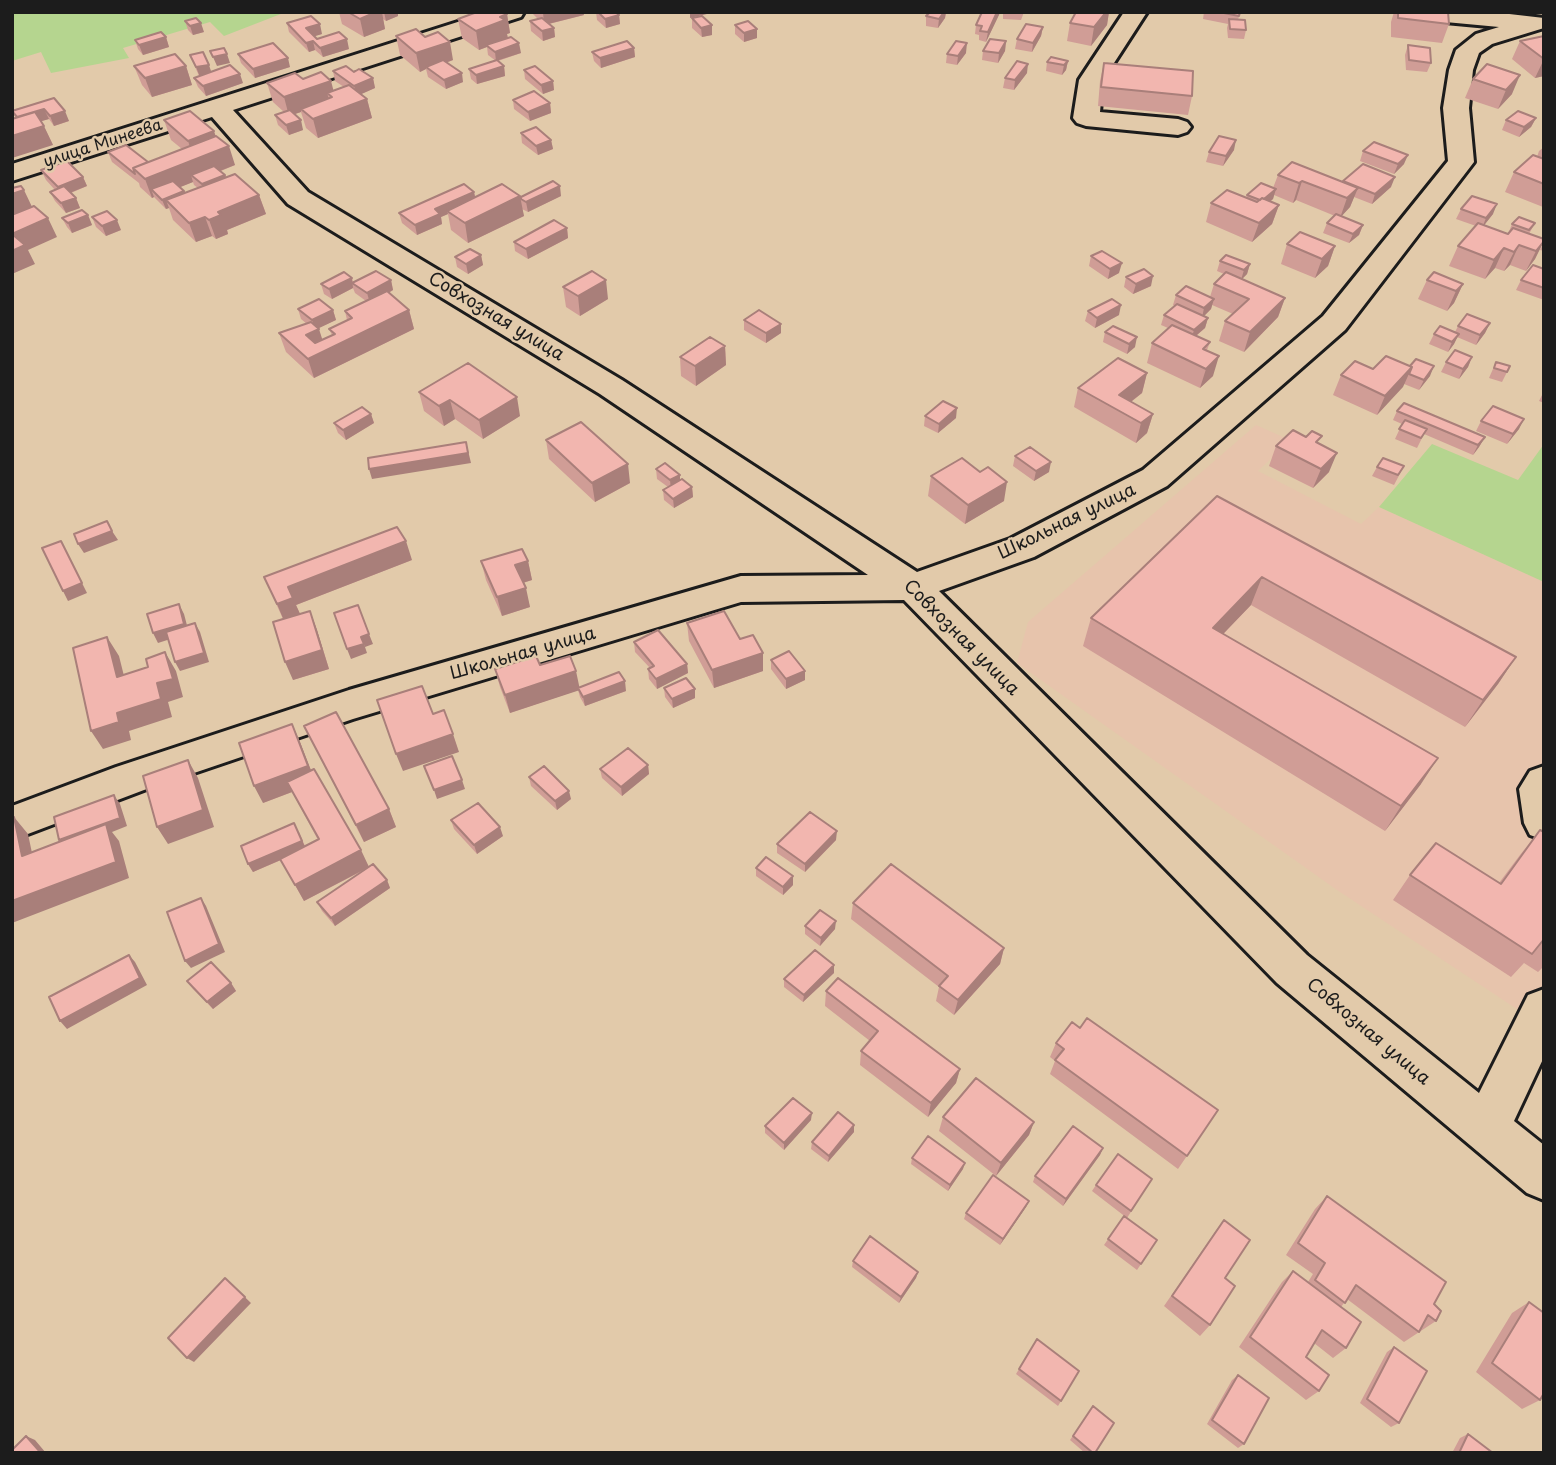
<!DOCTYPE html>
<html>
<head>
<meta charset="utf-8">
<style>
	body { margin:0 }
	#map { position:relative; width:1556px; height:1465px; overflow:hidden; background:#e2caaa; font-family:"Playpen Sans",sans-serif }
	canvas { display:block }
	.frame { position:absolute; inset:0; border:14px solid #1c1c1c; pointer-events:none }
</style>
</head>
<body>
<div id="map">
<canvas width="1556" height="1465"></canvas>
<div class="frame"></div>
</div>
<script>
const g = document.querySelector('canvas').getContext('2d');
g.lineJoin = 'round';
function fill(path, color) { g.fillStyle = color; g.fill(path, 'evenodd'); }
const toPath = rows => new Path2D(rows.map(r => 'M' + r).join(''));
function trace(path, color, width, dash) { g.strokeStyle = color; g.lineWidth = width; g.lineCap = dash ? 'butt' : 'round'; g.setLineDash(dash || []); g.stroke(path); }
function write(font, color, halo, rows, align = 'center') {
  g.font = font + ' "Playpen Sans",sans-serif'; g.lineWidth = 5; g.setLineDash([]); g.textBaseline = 'middle'; g.strokeStyle = halo; g.fillStyle = color; for (const [text, x, y, turn = 0] of rows) {
    g.save(); g.translate(x, y); g.rotate((+turn || 0) * Math.PI / 180); g.textAlign = isNaN(turn) ? turn : align; if (halo) g.strokeText(text, 0, 0); g.fillText(text, 0, 0); g.restore();
  }
}
const built = toPath([
	[1256,425,1290,440,1258,471,1361,524,1379,507,1544,582,1544,1027,1337,890,1017,663,1028,622]
]);
const green = toPath([
	[12,12,286,12,224,36,210,22,123,48,129,58,51,73,41,52,12,61],
	[1432,444,1518,480,1544,444,1544,582,1379,507]
]);
const minor = toPath([
	[489,12,524,12,521,17,233,110,308,192,622,380,917,572,1010,539,1143,470,1323,316,1448,161,1443,108,1449,70,1456,50,1476,34,1499,27,1413,19,1405,17,1402,12,1492,12,1544,18,1544,28,1492,44,1479,53,1473,70,1469,108,1474,162,1345,330,1167,486,1034,557,939,591,1307,955,1479,1093,1528,995,1544,989,1544,1057,1514,1121,1544,1145,1544,1200,1527,1193,1277,983,904,600,741,602,353,719,144,790,12,840,12,806,116,767,349,690,741,576,868,575,600,394,288,204,212,117,12,181,12,164,489,12],
	[1124,12,1147,12,1103,80,1100,112,1178,119,1187,122,1191,127,1187,132,1178,135,1086,126,1077,123,1073,118,1079,80,1124,12],
	[1544,766,1544,840,1530,835,1524,823,1519,789,1530,771,1544,766]
]);
const wall = toPath([
	[339,12,398,12,398,16,386,21,383,19,385,29,364,37,342,24],
	[531,12,583,12,584,15,549,24,554,28,555,37,543,41,531,31,530,21,538,19],
	[596,12,616,12,619,15,620,24,606,28,597,20],
	[930,12,946,12,945,18,938,28,926,26,926,16],
	[982,12,1000,12,986,42,979,40,979,35,975,34,976,25],
	[1003,12,1024,12,1021,20,1003,19],
	[1076,12,1109,12,1107,25,1091,46,1067,41,1070,23],
	[1204,12,1240,12,1238,20,1246,30,1244,39,1228,38,1227,28,1228,24,1203,19],
	[1394,12,1448,12,1449,24,1442,43,1391,37,1391,22],
	[507,14,510,33,507,34,508,38,521,53,498,61,504,66,505,76,477,84,471,79,469,69,496,61,488,55,487,47,479,50,462,38,458,19],
	[692,18,712,25,712,35,702,37,692,28],
	[185,21,204,32,193,35,188,30],
	[287,23,322,34,314,36,317,39,349,49,323,57,315,50,309,52,289,32],
	[735,25,757,29,757,38,744,42,735,34],
	[1043,27,1041,36,1032,52,1015,49,1017,39],
	[396,36,453,60,446,63,463,82,446,89,428,77,426,69,420,72,400,55],
	[1544,36,1544,76,1535,78,1512,59,1520,41],
	[166,37,169,47,143,55,138,49,135,40],
	[1006,41,1005,51,998,63,982,60,983,51],
	[1408,45,1431,63,1427,72,1406,70,1405,55],
	[634,48,635,57,601,68,594,61,592,52],
	[966,53,957,65,946,63,947,54],
	[238,54,290,67,255,78,241,63],
	[190,55,211,72,243,83,206,96,198,87,194,78,199,76],
	[1068,61,1066,70,1062,75,1046,71,1047,62],
	[1104,63,1192,96,1188,115,1098,106,1100,81],
	[1487,64,1512,94,1498,109,1465,98,1473,79],
	[134,66,186,66,192,85,152,97,142,85],
	[524,70,553,81,554,90,543,94,525,79],
	[333,71,354,72,373,78,375,88,361,94,367,99,372,118,318,138,306,128,301,112,295,114,303,130,289,135,278,125,275,115,284,112,273,102,267,83,333,91,344,87,335,81],
	[1027,73,1014,90,1003,88,1005,78],
	[54,98,69,121,54,126,49,119,41,121,53,145,16,118,12,110],
	[513,100,550,103,551,113,530,121,514,109],
	[1536,118,1531,127,1519,137,1502,130,1506,120],
	[164,120,215,136,235,165,221,171,226,177,259,195,266,214,227,230,228,234,216,239,212,236,196,242,173,220,169,208,166,209,154,197,152,198,140,187,139,183,112,162,108,152,148,162,182,149,171,140],
	[193,182,194,185,198,188,185,193,180,187],
	[521,133,551,140,553,149,538,155,522,143],
	[1544,147,1544,206,1543,207,1505,192,1514,172,1537,157,1539,151],
	[1234,150,1223,166,1206,162,1209,152],
	[1363,151,1404,164,1394,174,1360,161],
	[41,170,83,177,87,186,71,193,76,198,80,208,66,213,55,201,50,192,55,190,46,180],
	[1278,175,1343,182,1391,187,1372,204,1354,197,1350,207,1341,216,1363,225,1359,235,1349,243,1323,233,1327,223,1335,216,1296,200,1293,203,1274,195,1273,199,1270,201,1279,205,1272,224,1252,242,1206,222,1211,203,1246,198,1247,195,1273,188],
	[474,192,475,197,561,196,528,212,522,209,524,216,468,243,451,230,448,214,441,217,442,224,417,235,402,223,399,213],
	[1461,209,1493,214,1484,225,1508,234,1512,224,1535,223,1529,234,1544,239,1535,259,1526,271,1510,265,1504,271,1495,268,1485,279,1449,266,1458,246,1476,226,1456,219],
	[88,215,92,225,72,233,67,227,62,218],
	[92,217,121,230,106,236,96,227],
	[567,228,568,238,528,259,515,251,514,242],
	[1544,242,1544,251,1540,250],
	[1287,244,1335,246,1328,266,1315,278,1281,264],
	[481,255,483,265,468,274,457,267,455,257],
	[1091,256,1119,273,1108,279,1089,266],
	[1220,261,1250,264,1247,274,1242,279,1285,298,1278,317,1244,352,1219,341,1225,321,1233,314,1212,305,1211,309,1204,316,1208,318,1205,328,1196,336,1210,342,1207,350,1213,376,1200,388,1147,363,1152,343,1168,328,1161,325,1164,315,1175,306,1173,305,1176,295,1210,297,1214,284,1224,274,1217,271],
	[1544,269,1544,300,1516,290,1521,280],
	[1126,277,1151,286,1133,294,1124,287],
	[352,278,353,283,391,280,393,290,389,293,409,310,414,329,314,378,286,352,279,333,307,324,301,319,298,309,333,310,336,320,318,328,322,340,332,335,329,329,347,320,345,311,366,301,355,293,353,288,332,299,324,294,321,284],
	[1427,280,1463,284,1454,303,1447,311,1418,299],
	[563,287,608,299,580,316,566,307],
	[1088,311,1119,315,1095,328,1085,321],
	[744,320,781,333,766,343,744,330],
	[1490,323,1485,333,1476,345,1457,337,1454,344,1448,352,1429,344,1434,334,1455,332,1458,326],
	[1105,332,1135,347,1127,354,1103,342],
	[725,346,726,365,696,386,681,376,680,357],
	[1472,357,1468,367,1459,379,1441,372,1446,362],
	[1496,362,1510,366,1502,382,1489,378],
	[1373,369,1430,376,1419,390,1404,384,1377,415,1333,395,1341,375],
	[1147,373,1142,393,1131,402,1153,414,1147,433,1136,443,1074,407,1078,388],
	[1544,391,1544,403,1539,401],
	[419,392,520,416,483,439,455,419,444,426,424,411],
	[1397,411,1485,437,1479,447,1473,455,1424,434,1417,448,1395,439,1402,424,1393,420],
	[371,414,374,423,346,440,338,433,334,423],
	[925,416,956,418,938,433,924,426],
	[1481,421,1519,429,1507,444,1476,431],
	[546,440,630,483,595,502,549,459],
	[1319,444,1329,472,1313,488,1269,466,1276,446],
	[1015,456,1049,472,1034,481,1013,466],
	[1404,466,1394,485,1372,476,1377,467],
	[656,469,692,487,693,497,674,508,664,500,663,490,668,487,657,479],
	[980,472,1004,501,965,524,928,496,931,476],
	[1217,496,1516,657,1498,684,1465,727,1251,605,1223,634,1421,784,1385,831,1083,646,1091,618],
	[412,560,296,605,300,614,310,611,317,630,329,669,293,680,283,619,264,577],
	[481,561,528,561,532,580,523,583,530,607,502,616,486,580],
	[687,623,740,639,763,671,714,688,689,641],
	[634,642,687,664,688,673,657,689,649,679,648,669,650,668,635,652],
	[771,660,805,671,805,680,786,689,771,669],
	[540,665,579,687,626,691,585,706,580,697,578,690,510,713,500,687,495,669],
	[664,688,695,689,695,698,673,708,665,697],
	[292,724,300,742,311,771,369,867,387,880,390,888,335,926,322,911,317,902,368,868,304,901,281,860,253,872,248,864,299,832,305,846,318,840,292,792,263,803],
	[304,726,389,809,396,827,364,842,313,744],
	[648,765,649,774,622,796,602,778,600,769],
	[529,777,571,799,557,810,531,786],
	[451,820,503,836,477,854,454,829],
	[1540,830,1544,832,1544,966,1538,972,1524,963,1511,977,1393,900,1410,875,1499,883,1520,855],
	[836,840,805,872,777,853,777,844],
	[756,868,793,876,793,885,783,895,756,876],
	[853,903,1004,948,1000,964,954,1015,936,1001,939,987,851,919],
	[805,926,835,929,820,946,805,934],
	[834,973,803,1002,784,987,784,979],
	[187,981,231,983,236,991,213,1009,193,989],
	[826,991,960,1069,956,1083,928,1117,860,1065,861,1051,870,1041,825,1006],
	[1080,1028,1218,1110,1178,1169,1050,1074,1055,1061,1050,1057,1056,1043],
	[943,1117,1034,1122,1029,1135,996,1176,939,1131],
	[811,1120,784,1150,765,1133,765,1126],
	[854,1125,854,1132,828,1162,811,1149,812,1142],
	[1103,1148,1100,1155,1063,1206,1033,1182,1035,1176],
	[912,1158,963,1169,948,1191,911,1164],
	[1152,1179,1127,1218,1092,1191,1096,1185],
	[1327,1196,1434,1304,1436,1321,1404,1342,1347,1299,1341,1307,1346,1348,1333,1358,1314,1343,1306,1357,1319,1391,1306,1400,1239,1347,1282,1282,1293,1271,1308,1282,1313,1274,1286,1255,1315,1209],
	[1029,1201,1026,1207,1000,1245,964,1219,966,1213],
	[1124,1216,1141,1264,1137,1270,1104,1245],
	[1224,1220,1225,1278,1210,1325,1200,1336,1164,1306,1215,1232],
	[853,1261,918,1272,916,1278,899,1303,852,1267],
	[1529,1302,1540,1400,1522,1409,1476,1372,1512,1313],
	[1037,1339,1061,1401,1058,1406,1016,1374],
	[1394,1347,1399,1423,1391,1427,1360,1403,1387,1352],
	[1238,1375,1244,1444,1238,1448,1207,1424,1232,1380],
	[1093,1406,1095,1453,1085,1453,1070,1440],
	[1468,1434,1493,1453,1452,1453,1460,1438]
]);
const shadedWall = toPath([
	[376,12,382,12,385,29,364,37,360,19],
	[384,12,398,12,398,16,386,21],
	[543,12,583,12,584,15,544,25],
	[690,12,707,12,707,14,690,18],
	[944,12,946,12,945,18,938,28,939,19],
	[997,12,1000,12,999,15,986,42,988,32],
	[1106,12,1109,12,1107,25,1091,46,1094,27],
	[507,14,510,33,507,34,508,39,479,50,476,31,500,17],
	[619,15,620,24,606,28,605,19],
	[201,23,204,32,193,35,190,26],
	[320,24,322,34,309,38,306,28],
	[712,25,712,35,702,37,701,28],
	[1043,27,1041,36,1032,52,1033,43],
	[554,28,555,37,543,41,542,31],
	[757,29,757,38,744,42,744,33],
	[166,37,169,47,143,55,139,45],
	[347,39,349,49,323,57,320,48],
	[313,41,315,50,309,52,306,43],
	[1006,41,1005,51,998,63,999,53],
	[450,42,453,60,428,69,426,67,426,69,420,72,416,53],
	[519,43,521,53,496,61,495,52],
	[967,43,966,53,957,65,958,56],
	[634,48,635,57,601,68,600,58],
	[227,54,230,63,217,66,213,57],
	[288,58,290,67,255,78,253,69],
	[1544,59,1544,76,1535,78],
	[1068,61,1066,70,1062,75,1064,65],
	[1028,64,1027,73,1014,90,1015,80],
	[209,65,212,74,200,77,196,67],
	[186,66,192,85,152,97,145,78],
	[504,66,505,76,477,84,476,75],
	[462,73,463,82,446,89,444,80],
	[240,74,243,83,206,96,203,86],
	[1520,75,1512,94,1498,109,1506,90],
	[373,78,375,88,357,96,354,86],
	[331,81,336,100,327,93,330,102,301,109,301,112,289,116,284,97],
	[553,81,554,90,543,94,541,85],
	[367,99,372,118,318,138,313,119],
	[550,103,551,113,530,121,528,112],
	[44,109,49,119,21,127,17,117],
	[65,111,69,121,54,126,50,116],
	[1536,118,1531,127,1519,137,1524,127],
	[301,120,303,130,289,135,286,125],
	[44,126,53,145,12,158,12,136],
	[214,131,220,149,229,146,235,165,197,180,191,175,193,182,158,196,151,189,154,197,152,198,145,179,194,159,188,141],
	[551,140,553,149,538,155,536,146],
	[1236,140,1234,150,1223,166,1226,156],
	[1408,155,1404,164,1394,174,1398,164],
	[225,175,229,184,205,194,202,184],
	[83,177,87,186,62,196,58,187],
	[1395,177,1391,187,1372,204,1375,194],
	[1302,181,1296,200,1293,203,1299,183],
	[560,186,561,196,528,212,526,202],
	[1358,188,1350,207,1340,218,1347,198],
	[1276,189,1273,199,1259,211,1262,201],
	[24,190,33,209,12,217,12,194],
	[184,191,188,200,166,200,169,208,166,209,162,200],
	[474,192,476,201,447,211,448,214,441,217,442,224,417,235,415,225,435,209],
	[259,195,266,214,227,230,228,234,216,239,209,220,218,212],
	[520,196,524,216,468,243,465,223],
	[76,198,80,208,66,213,61,203],
	[1497,204,1493,214,1482,228,1486,218],
	[1279,205,1272,224,1252,242,1259,223],
	[88,215,92,225,72,233,68,223],
	[205,217,212,236,196,242,189,223],
	[48,218,57,237,28,250,35,264,12,274,12,234],
	[117,220,121,230,106,236,102,226],
	[1363,225,1359,235,1349,243,1353,234],
	[567,228,568,238,528,259,526,249],
	[1544,241,1535,259,1526,271,1536,251],
	[1519,245,1510,265,1504,271,1514,252],
	[1335,246,1328,266,1315,278,1322,259],
	[1504,248,1495,268,1485,279,1494,260],
	[481,255,483,265,468,274,466,264],
	[1122,263,1119,273,1108,279,1110,269],
	[1250,264,1247,274,1241,280,1244,270],
	[1153,276,1151,286,1133,294,1136,284],
	[352,278,353,288,332,299,329,289],
	[391,280,393,290,370,303,367,293],
	[606,280,608,299,580,316,578,296],
	[1463,284,1454,303,1447,311,1456,291],
	[1285,298,1278,317,1244,352,1250,332],
	[1214,299,1211,309,1202,318,1204,308],
	[1121,305,1119,315,1095,328,1097,318],
	[333,310,336,320,315,330,312,320],
	[409,310,414,329,314,378,308,359],
	[1208,318,1205,328,1191,340,1194,330],
	[1490,323,1485,333,1476,345,1480,335],
	[781,324,781,333,766,343,766,333],
	[319,329,325,348,313,354,306,335],
	[1459,334,1454,344,1448,352,1452,342],
	[1137,337,1135,347,1127,354,1129,344],
	[725,346,726,365,696,386,695,366],
	[1219,356,1213,376,1200,388,1206,369],
	[1472,357,1468,367,1459,379,1463,369],
	[1434,366,1430,376,1419,390,1424,380],
	[1412,367,1403,387,1377,415,1385,396],
	[1147,373,1142,393,1119,411,1119,395],
	[517,397,520,416,483,439,479,420],
	[450,400,455,419,444,426,439,406],
	[957,408,956,418,938,433,939,424],
	[371,414,374,423,346,440,343,430],
	[1153,414,1147,433,1136,443,1141,423],
	[1524,419,1519,429,1507,444,1513,434],
	[1485,437,1479,447,1473,455,1478,445],
	[466,442,471,463,372,479,369,469],
	[1337,453,1329,472,1313,488,1321,469],
	[1051,462,1049,472,1034,481,1036,471],
	[628,464,630,483,595,502,592,483],
	[680,475,680,485,671,490,670,480],
	[1007,482,1004,501,965,524,968,505],
	[692,487,693,497,674,508,673,499],
	[112,531,118,540,84,553,78,544],
	[61,541,87,593,68,601,63,591],
	[406,541,412,560,296,605,301,616,285,623,277,604,288,587],
	[528,561,532,580,519,584,515,565],
	[1262,577,1251,605,1203,655,1213,628],
	[526,588,530,607,502,616,497,597],
	[179,604,184,614,189,633,158,643,153,633],
	[310,611,317,630,329,669,293,680,285,662],
	[195,623,200,632,209,662,180,671,175,662],
	[369,634,373,644,365,647,361,637],
	[107,637,119,656,129,696,117,677],
	[364,644,367,653,351,659,347,649],
	[165,652,176,671,183,697,168,702,172,717,129,731,131,740,103,749,91,731,157,683],
	[763,653,763,671,714,688,712,670],
	[1516,657,1498,684,1465,727,1483,700],
	[687,664,688,673,657,689,656,679],
	[576,671,580,690,510,713,505,695],
	[805,671,805,680,786,689,786,679],
	[625,681,626,691,585,706,583,697],
	[695,689,695,698,673,708,672,699],
	[292,724,300,742,316,783,287,782,292,792,263,803,254,786],
	[453,734,459,752,403,771,396,754],
	[1438,758,1421,784,1385,831,1401,806],
	[188,760,198,778,214,827,168,844,157,827],
	[648,765,649,774,622,796,621,787],
	[462,780,465,789,437,799,434,790],
	[569,791,571,799,557,810,555,801],
	[114,795,120,804,127,826,112,832,119,841,129,878,12,923,12,901,66,849],
	[389,809,396,827,364,842,356,825],
	[14,817,28,834,36,872,22,856],
	[294,823,306,849,253,872,248,864],
	[500,827,503,836,477,854,474,845],
	[837,831,836,840,805,872,805,864],
	[361,850,369,867,304,901,295,885],
	[793,876,793,885,783,895,783,887],
	[387,880,390,888,335,926,331,918],
	[201,898,206,906,225,952,191,968,185,961],
	[836,921,835,929,820,946,821,938],
	[1004,948,1000,964,954,1015,958,1000],
	[129,955,135,962,147,985,67,1029,60,1021],
	[834,965,834,973,803,1002,804,995],
	[231,983,236,991,213,1009,207,1002],
	[960,1069,956,1083,928,1117,931,1103],
	[812,1113,811,1120,784,1150,784,1143],
	[1034,1122,1029,1135,996,1176,1001,1163],
	[854,1125,854,1132,828,1162,829,1156],
	[1103,1148,1100,1155,1063,1206,1066,1199],
	[965,1163,963,1169,948,1191,950,1185],
	[1029,1201,1026,1207,1000,1245,1003,1239],
	[918,1272,916,1278,899,1303,901,1297],
	[225,1278,251,1303,194,1362,187,1358],
	[26,1436,35,1440,46,1453,41,1453]
]);
const building = toPath([
	[348,12,376,12,360,19,348,12],
	[477,12,504,12,507,14,500,17,505,20,476,31,458,19,477,12],
	[598,12,616,12,619,15,605,19,598,12],
	[930,12,944,12,939,19,926,16,930,12],
	[982,12,997,12,988,32,980,31,982,26,976,25,982,12],
	[1076,12,1106,12,1094,27,1070,23,1076,12],
	[1219,12,1240,12,1239,16,1219,12],
	[1398,12,1448,12,1449,24,1398,18,1398,12],
	[311,16,320,24,306,28,317,39,339,32,347,39,320,48,313,41,306,43,287,23,311,16],
	[702,16,712,25,701,28,692,18,702,16],
	[196,18,201,23,190,26,185,21,196,18],
	[542,18,554,28,542,31,530,21,542,18],
	[1229,19,1245,20,1246,30,1230,29,1229,19],
	[748,21,757,29,744,33,735,25,748,21],
	[1026,24,1043,27,1033,43,1017,39,1026,24],
	[416,29,425,37,438,32,450,42,416,53,396,36,416,29],
	[161,32,166,37,139,45,135,40,161,32],
	[1544,36,1544,59,1520,41,1544,36],
	[511,37,519,43,495,52,486,45,511,37],
	[990,39,1006,41,999,53,983,51,990,39],
	[627,41,634,48,600,58,592,52,627,41],
	[956,41,967,43,958,56,947,54,956,41],
	[273,43,288,58,253,69,238,54,273,43],
	[1408,45,1430,48,1431,63,1409,60,1408,45],
	[224,48,227,54,213,57,210,51,224,48],
	[203,52,209,65,196,67,190,55,203,52],
	[175,54,186,66,145,78,134,66,175,54],
	[1051,57,1068,61,1064,65,1047,62,1051,57],
	[443,60,462,73,444,80,426,67,443,60],
	[497,60,504,66,476,75,469,69,497,60],
	[1017,61,1028,64,1015,80,1005,78,1017,61],
	[1104,63,1193,71,1192,96,1101,87,1104,63],
	[1487,64,1520,75,1506,90,1473,79,1487,64],
	[230,65,240,74,203,86,194,78,230,65],
	[346,66,354,72,359,69,373,78,354,86,333,71,346,66],
	[535,66,553,81,541,85,524,70,535,66],
	[321,72,331,81,284,97,267,83,295,73,303,79,321,72],
	[349,85,367,99,313,119,301,109,332,97,327,93,349,85],
	[534,91,550,103,528,112,513,100,534,91],
	[54,98,65,111,50,116,44,109,17,117,12,111,54,98],
	[290,110,301,120,286,125,275,115,290,110],
	[190,111,214,131,188,141,164,120,190,111],
	[1518,111,1536,118,1524,127,1506,120,1518,111],
	[35,112,44,126,12,136,12,119,35,112],
	[536,127,551,140,536,146,521,133,536,127],
	[216,136,229,146,145,179,133,168,216,136],
	[1219,136,1236,140,1226,156,1209,152,1219,136],
	[1374,142,1408,155,1398,164,1363,151,1374,142],
	[126,145,148,162,133,168,135,174,108,152,126,145],
	[1533,155,1544,159,1544,184,1514,172,1533,155],
	[67,161,83,177,58,187,41,170,67,161],
	[1292,162,1358,188,1347,198,1302,181,1299,183,1278,175,1292,162],
	[1363,164,1395,177,1375,194,1343,181,1363,164],
	[214,166,225,175,202,184,191,175,214,166],
	[235,174,259,195,218,212,221,215,209,220,205,217,189,223,166,200,235,174],
	[173,181,184,191,162,200,151,189,173,181],
	[553,181,560,186,526,202,521,199,521,197,553,181],
	[1261,183,1276,189,1264,199,1262,198,1260,200,1247,195,1261,183],
	[464,184,474,192,435,209,440,214,415,225,399,213,464,184],
	[502,184,520,196,465,223,447,211,502,184],
	[21,186,24,190,12,194,12,188,21,186],
	[64,186,76,198,61,203,50,192,64,186],
	[1227,190,1257,202,1262,198,1279,205,1259,223,1211,203,1227,190],
	[1472,196,1497,204,1486,218,1461,209,1472,196],
	[34,206,48,218,12,234,12,212,14,214,34,206],
	[82,210,88,215,68,223,62,218,82,210],
	[107,211,117,220,102,226,92,217,107,211],
	[1336,214,1363,225,1353,234,1327,223,1336,214],
	[1519,217,1535,223,1529,230,1512,224,1519,217],
	[554,220,567,228,526,249,514,242,554,220],
	[1478,223,1508,234,1513,228,1544,239,1544,241,1536,251,1519,245,1514,252,1504,248,1494,260,1458,246,1478,223],
	[1300,232,1335,246,1322,259,1287,244,1300,232],
	[12,234,25,245,12,251,12,234],
	[470,249,481,255,466,264,455,257,470,249],
	[1102,251,1122,263,1110,269,1091,256,1102,251],
	[1226,255,1250,264,1244,270,1220,261,1226,255],
	[1533,265,1544,269,1544,288,1521,280,1533,265],
	[1144,269,1153,276,1136,284,1126,277,1144,269],
	[376,271,391,280,367,293,352,283,376,271],
	[592,271,606,280,578,296,563,287,592,271],
	[344,272,352,278,329,289,321,284,344,272],
	[1226,272,1285,298,1250,332,1225,321,1249,299,1214,284,1226,272],
	[1434,272,1463,284,1456,291,1427,280,1434,272],
	[1186,286,1214,299,1204,308,1176,295,1186,286],
	[387,291,409,310,308,359,279,333,311,322,319,329,306,335,315,343,335,334,329,329,352,318,345,311,387,291],
	[319,299,333,310,312,320,298,309,319,299],
	[1112,299,1121,305,1097,318,1088,311,1112,299],
	[1177,304,1208,318,1194,330,1164,315,1177,304],
	[759,310,781,324,766,333,744,320,759,310],
	[1467,314,1490,323,1480,335,1458,326,1467,314],
	[1172,325,1210,342,1203,349,1219,356,1206,369,1152,343,1172,325],
	[1113,326,1137,337,1129,344,1105,332,1113,326],
	[1440,326,1459,334,1452,342,1434,334,1440,326],
	[710,337,725,346,695,366,680,357,710,337],
	[1455,350,1472,357,1463,369,1446,362,1455,350],
	[1386,356,1412,367,1385,396,1341,375,1355,361,1373,369,1386,356],
	[1118,358,1147,373,1119,395,1153,414,1141,423,1078,388,1118,358],
	[1416,359,1434,366,1424,380,1409,374,1412,367,1410,366,1416,359],
	[1496,362,1510,366,1507,372,1494,368,1496,362],
	[468,363,517,397,479,420,450,400,439,406,419,392,468,363],
	[943,401,957,408,939,424,925,416,943,401],
	[1404,403,1485,437,1478,445,1397,411,1404,403],
	[1493,406,1524,419,1513,434,1481,421,1493,406],
	[362,407,371,414,343,430,334,423,362,407],
	[1405,420,1427,429,1421,438,1399,429,1405,420],
	[581,422,628,464,592,483,546,440,581,422],
	[1293,430,1306,437,1312,431,1322,436,1316,442,1337,453,1321,469,1276,446,1293,430],
	[466,442,468,453,369,469,368,458,466,442],
	[1030,447,1051,462,1036,471,1015,456,1030,447],
	[962,458,980,472,988,467,1007,482,968,505,931,476,962,458],
	[1383,458,1404,466,1398,475,1377,467,1383,458],
	[665,463,680,475,670,480,656,469,665,463],
	[682,479,692,487,673,499,663,490,682,479],
	[1217,496,1516,657,1483,700,1262,577,1213,628,1438,758,1401,806,1091,618,1217,496],
	[107,521,112,531,78,544,74,534,107,521],
	[397,527,406,541,288,587,293,598,277,604,264,577,397,527],
	[61,541,82,583,63,591,42,548,61,541],
	[522,549,528,561,515,565,526,588,497,597,481,561,522,549],
	[179,604,184,624,153,633,147,614,179,604],
	[358,605,369,634,361,637,364,644,347,649,334,613,358,605],
	[310,611,322,650,285,662,273,622,310,611],
	[724,611,740,639,753,635,763,653,712,670,687,623,724,611],
	[195,623,204,653,175,662,166,632,195,623],
	[658,630,687,664,656,679,648,669,654,666,634,642,658,630],
	[107,637,117,677,148,667,146,659,165,652,173,679,157,683,161,699,117,713,119,722,91,731,73,648,107,637],
	[789,651,805,671,786,679,771,660,789,651],
	[536,656,540,665,570,656,576,671,505,695,495,669,536,656],
	[619,672,625,681,583,697,578,688,619,672],
	[686,678,695,689,672,699,664,688,686,678],
	[422,686,433,714,444,710,453,734,396,754,377,700,422,686],
	[336,712,389,809,356,825,304,726,336,712],
	[292,724,308,766,254,786,239,743,292,724],
	[628,748,648,765,621,787,600,769,628,748],
	[452,756,462,780,434,790,424,766,452,756],
	[188,760,203,810,157,827,143,776,188,760],
	[544,766,569,791,555,801,529,777,544,766],
	[314,769,361,850,295,885,280,859,319,839,287,782,314,769],
	[114,795,120,818,59,840,54,817,114,795],
	[478,803,500,827,474,845,451,820,478,803],
	[810,812,837,831,805,864,777,844,810,812],
	[14,817,22,856,106,824,116,862,12,901,12,818,14,817],
	[294,823,302,841,248,864,241,846,294,823],
	[1540,830,1544,832,1544,939,1532,954,1410,875,1436,843,1501,884,1540,830],
	[766,857,793,876,783,887,756,868,766,857],
	[373,864,387,880,331,918,317,902,373,864],
	[891,864,1004,948,958,1000,939,986,948,976,853,903,891,864],
	[201,898,219,944,185,961,167,912,201,898],
	[820,910,836,921,821,938,805,926,820,910],
	[815,950,834,965,804,995,784,979,815,950],
	[129,955,140,978,60,1021,49,997,129,955],
	[211,962,231,983,207,1002,187,981,211,962],
	[838,978,960,1069,931,1103,861,1051,878,1031,826,991,838,978],
	[1087,1018,1218,1110,1187,1156,1055,1060,1064,1049,1056,1043,1072,1022,1080,1028,1087,1018],
	[976,1078,1034,1122,1001,1163,943,1117,976,1078],
	[793,1098,812,1113,784,1143,765,1126,793,1098],
	[838,1112,854,1125,829,1156,812,1142,838,1112],
	[1073,1126,1103,1148,1066,1199,1035,1176,1073,1126],
	[928,1136,965,1163,950,1185,912,1158,928,1136],
	[1118,1154,1152,1179,1131,1211,1096,1185,1118,1154],
	[993,1175,1029,1201,1003,1239,966,1213,993,1175],
	[1327,1196,1446,1282,1434,1304,1441,1311,1436,1321,1428,1315,1419,1332,1356,1285,1345,1303,1315,1280,1325,1263,1298,1243,1327,1196],
	[1124,1216,1157,1240,1141,1264,1108,1239,1124,1216],
	[1224,1220,1250,1240,1225,1278,1235,1286,1210,1325,1172,1296,1224,1220],
	[870,1236,918,1272,901,1297,853,1261,870,1236],
	[1293,1271,1361,1322,1346,1348,1322,1330,1306,1357,1329,1375,1319,1391,1250,1337,1293,1271],
	[225,1278,245,1297,187,1358,168,1338,225,1278],
	[1529,1302,1544,1313,1544,1393,1540,1400,1492,1363,1529,1302],
	[1037,1339,1079,1371,1061,1401,1019,1369,1037,1339],
	[1394,1347,1427,1371,1399,1423,1367,1399,1394,1347],
	[1238,1375,1269,1398,1244,1444,1212,1420,1238,1375],
	[1093,1406,1114,1423,1095,1453,1093,1453,1073,1436,1093,1406],
	[1468,1434,1493,1453,1459,1453,1468,1434],
	[26,1436,41,1453,12,1453,12,1450,26,1436]
]);
const farStreetnames = [
	["улица Минеева",103,144,-18]
];
const streetNames = [
	["Совхозная улица",496,317,31],
	["Школьная улица",1067,522,-26],
	["Совхозная улица",961,638,45],
	["Школьная улица",523,654,-16],
	["Совхозная улица",1368,1032,40]
];
fill(built, '#e7c4ac');
fill(green, '#b5d58f');
trace(minor, '#1c1c1c', 6);
fill(minor, '#e2caaa');
fill(wall, '#d09d96');
fill(shadedWall, '#a97f7a');
fill(building, '#f2b6af');
trace(building, '#a97f7a', 2);
write('16px', '#1c1c1c', '#e2caaa', farStreetnames);
write('18px', '#1c1c1c', '#e2caaa', streetNames);
</script>
</body>
</html>
